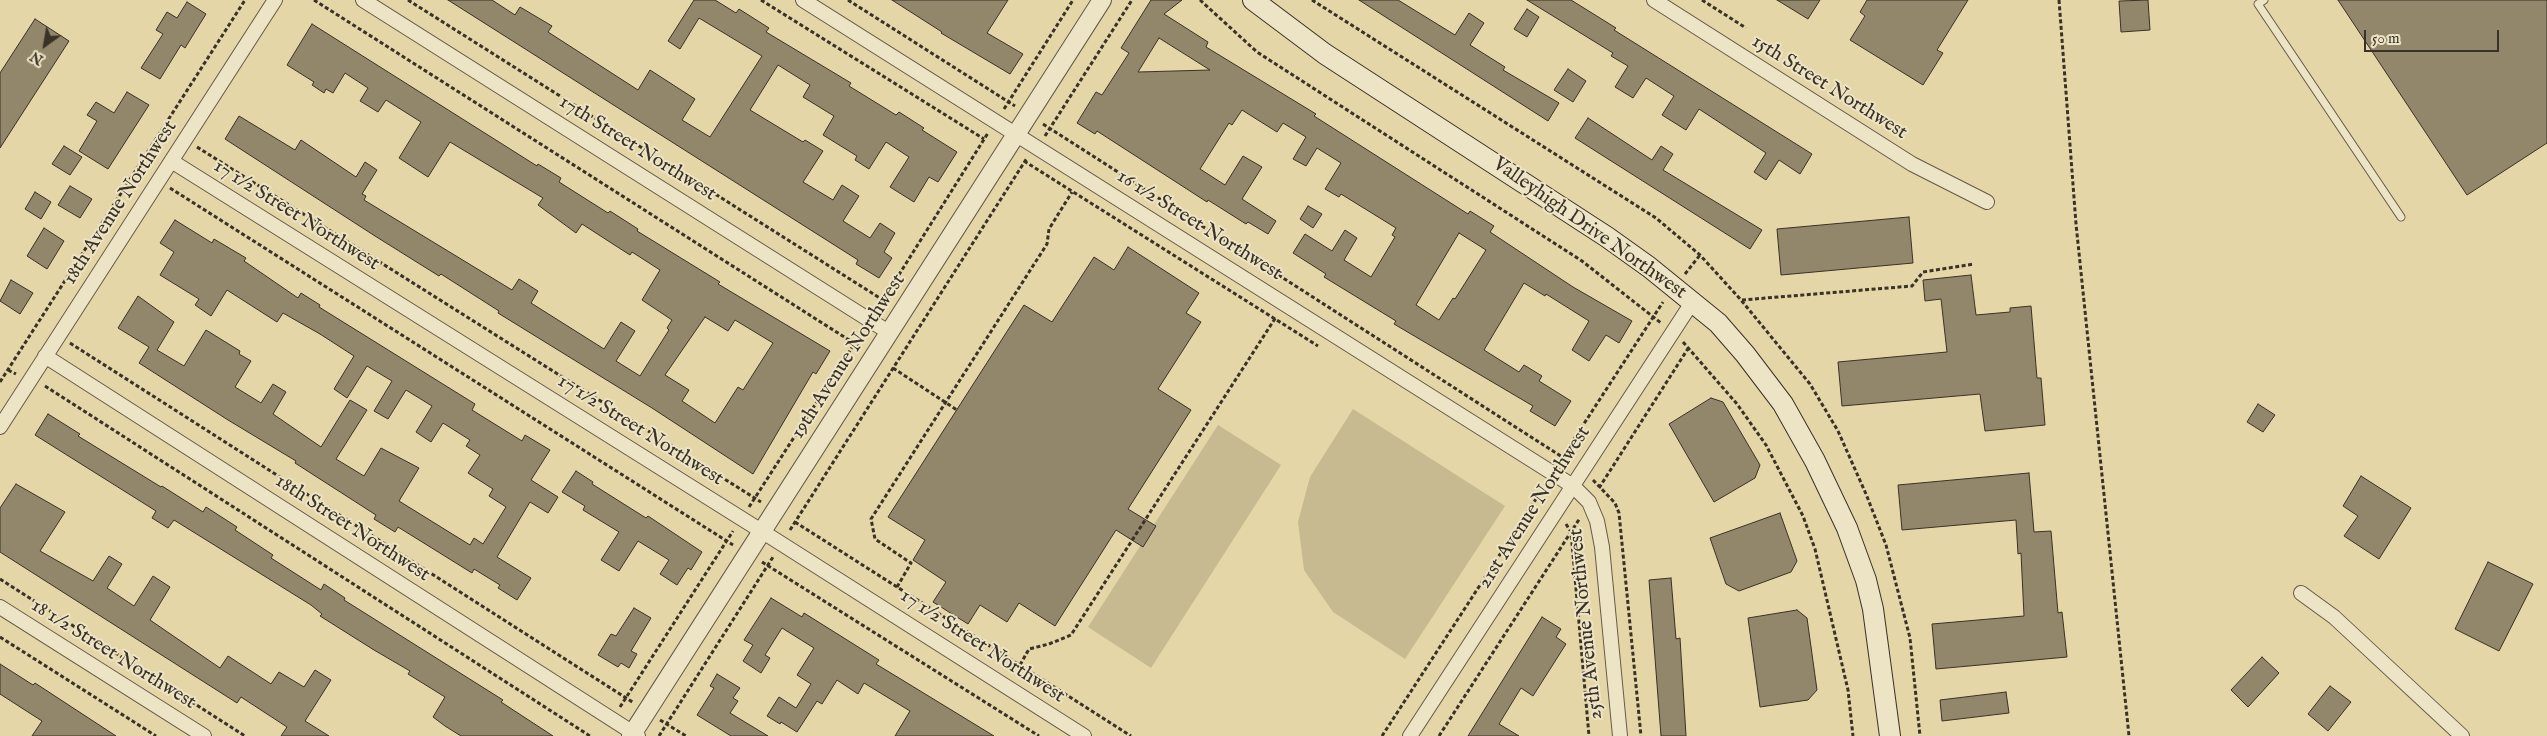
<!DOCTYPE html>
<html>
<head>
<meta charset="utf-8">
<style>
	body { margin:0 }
	#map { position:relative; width:2547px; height:736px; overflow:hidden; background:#e4d6a7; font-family:"IM FELL English",serif }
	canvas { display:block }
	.north { position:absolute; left:20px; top:20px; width:50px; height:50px; -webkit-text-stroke:4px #ede4c6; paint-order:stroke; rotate:212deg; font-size:14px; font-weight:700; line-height:20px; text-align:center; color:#3a3127 }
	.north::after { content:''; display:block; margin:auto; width:18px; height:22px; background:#3a3127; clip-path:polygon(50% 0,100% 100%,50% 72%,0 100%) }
	.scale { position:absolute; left:2364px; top:30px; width:135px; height:22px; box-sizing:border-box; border:2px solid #3a3127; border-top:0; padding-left:6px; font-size:15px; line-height:18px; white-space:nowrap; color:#3a3127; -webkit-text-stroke:4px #ede4c6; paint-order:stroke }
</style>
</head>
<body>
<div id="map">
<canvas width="2547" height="736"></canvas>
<div class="north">N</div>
<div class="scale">50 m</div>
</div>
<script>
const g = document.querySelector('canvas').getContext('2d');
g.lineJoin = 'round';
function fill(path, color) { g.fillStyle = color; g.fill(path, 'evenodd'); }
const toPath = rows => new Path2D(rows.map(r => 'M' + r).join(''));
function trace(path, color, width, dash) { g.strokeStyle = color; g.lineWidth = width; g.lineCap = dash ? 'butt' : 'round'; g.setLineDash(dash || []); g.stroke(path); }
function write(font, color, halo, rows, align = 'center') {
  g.font = font + ' "IM FELL English",serif'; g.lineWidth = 4; g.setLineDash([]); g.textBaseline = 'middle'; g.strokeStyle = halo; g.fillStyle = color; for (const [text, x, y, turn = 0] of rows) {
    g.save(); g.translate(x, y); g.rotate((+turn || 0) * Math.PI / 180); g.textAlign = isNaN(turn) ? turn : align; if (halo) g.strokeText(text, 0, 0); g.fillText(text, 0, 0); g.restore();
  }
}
const green = toPath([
	[1353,409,1505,506,1405,659,1333,612,1304,570,1298,522,1310,477],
	[1218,425,1281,465,1151,668,1088,627]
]);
const building = toPath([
	[448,0,492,0,515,15,520,7,552,26,548,32,638,90,650,70,695,99,682,120,710,137,762,56,699,18,680,49,668,41,694,0,715,0,736,13,739,9,769,28,766,32,851,83,849,86,896,115,899,112,924,128,922,130,957,152,938,182,929,177,914,202,890,187,909,157,886,142,869,169,855,160,857,156,823,135,834,116,803,97,810,85,778,65,750,110,803,142,805,140,823,151,803,182,833,200,842,185,859,196,843,221,870,238,880,223,895,233,884,252,892,258,879,278,856,264,858,260,448,0],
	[892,0,1008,0,987,33,1023,54,1010,74,941,33,942,32,892,0],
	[1151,0,1182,0,1164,14,1208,42,1206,47,1316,114,1314,116,1468,214,1470,211,1494,226,1490,232,1573,287,1632,321,1619,343,1606,335,1589,361,1572,350,1589,321,1546,294,1545,296,1524,283,1484,350,1519,372,1524,365,1542,376,1539,381,1571,401,1555,426,1530,411,1533,406,1394,324,1396,321,1324,277,1326,274,1293,253,1305,234,1332,251,1345,230,1357,238,1344,260,1371,277,1395,237,1392,235,1396,228,1341,194,1339,197,1325,189,1341,163,1317,148,1306,166,1293,159,1306,137,1283,123,1277,132,1242,110,1232,125,1229,123,1200,169,1225,185,1243,156,1262,167,1242,199,1276,221,1268,234,1248,222,1246,224,1208,200,1207,202,1097,131,1095,134,1077,123,1096,92,1102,95,1129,53,1121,48,1151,0],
	[1159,38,1210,70,1138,72,1159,38],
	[1459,233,1486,250,1455,299,1453,298,1439,320,1416,305,1459,233],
	[1359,0,1398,0,1455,35,1469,13,1484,23,1470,45,1505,67,1503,70,1559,103,1548,121,1359,0],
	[1527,0,1571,0,1616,28,1614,30,1812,154,1800,174,1779,160,1766,180,1754,172,1766,153,1699,109,1686,130,1662,115,1674,96,1646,78,1633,98,1615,87,1628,66,1611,56,1613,53,1527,0],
	[1777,0,1820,0,1808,19,1777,0],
	[1867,0,1968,0,1937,50,1943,53,1923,85,1850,40,1865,16,1860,12,1867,0],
	[2148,0,2150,30,2121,32,2119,1,2148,0],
	[2338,0,2547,0,2547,143,2467,195,2338,0],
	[187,2,206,14,185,48,181,45,160,79,141,68,163,34,156,30,167,12,177,18,187,2],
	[1527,9,1539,17,1527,37,1514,29,1527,9],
	[35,19,69,41,0,148,0,73,35,19],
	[312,24,537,166,538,164,561,178,559,182,608,213,610,211,638,229,637,231,720,282,718,284,830,351,816,374,813,372,753,474,652,408,498,313,499,311,441,274,439,276,375,236,225,139,239,116,295,150,301,140,356,177,365,162,377,170,362,194,366,196,364,200,512,290,519,279,538,291,531,303,604,349,621,322,635,331,616,361,640,376,669,330,667,328,672,320,642,300,660,270,632,252,630,255,582,224,576,233,538,205,543,198,450,142,428,177,399,158,421,122,386,100,378,112,360,101,368,88,345,73,333,93,326,89,324,93,312,85,314,82,287,65,312,24],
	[705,317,728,331,735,320,773,343,743,390,738,387,715,423,682,401,689,390,665,375,705,317],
	[1568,69,1586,81,1573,102,1554,90,1568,69],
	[127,92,149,105,108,169,79,151,97,121,87,115,96,102,114,113,127,92],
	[1588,118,1652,160,1661,146,1673,154,1663,170,1762,230,1750,249,1575,138,1588,118],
	[64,146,82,157,70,175,52,164,64,146],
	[70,186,92,199,80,218,58,205,70,186],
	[35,192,51,202,41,219,25,209,35,192],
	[1308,206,1322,214,1313,228,1300,219,1308,206],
	[1909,217,1913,263,1781,275,1777,229,1909,217],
	[175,220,212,243,214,239,246,258,244,261,298,298,301,293,320,305,319,307,475,404,472,410,522,441,525,435,550,450,531,480,558,497,548,513,530,502,497,557,531,578,517,600,498,588,500,585,474,569,472,573,398,527,395,532,374,519,376,515,295,463,296,461,228,420,139,363,149,347,118,328,138,296,174,322,157,350,184,366,206,330,240,351,239,354,251,361,235,387,261,403,273,384,286,392,273,414,321,447,350,400,367,410,336,459,364,476,381,448,419,468,399,501,470,545,474,538,483,544,506,507,489,496,493,489,468,473,480,455,466,446,470,440,443,423,431,442,416,432,432,406,406,390,388,419,374,411,392,381,367,366,347,398,334,389,354,356,320,334,283,313,277,322,227,290,211,316,195,305,199,299,160,275,174,252,160,243,175,220],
	[44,228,64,241,47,269,27,256,44,228],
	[1128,247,1199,293,1186,313,1201,322,1158,389,1191,410,1128,509,1156,526,1143,547,1116,530,1055,626,1019,603,1007,622,980,605,968,624,933,602,946,582,913,560,925,540,888,517,1024,305,1052,322,1094,257,1114,270,1128,247],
	[1971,275,1976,315,2010,312,2010,308,2031,306,2037,378,2041,378,2045,425,1985,431,1980,394,1842,406,1838,362,1947,352,1941,299,1925,301,1923,280,1971,275],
	[11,280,33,293,20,314,0,301,11,280],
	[1711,398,1723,402,1760,465,1755,478,1714,502,1669,424,1711,398],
	[2258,404,2275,415,2263,432,2247,422,2258,404],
	[48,414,80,434,78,436,161,487,162,486,203,512,206,507,237,527,235,530,273,555,271,558,321,590,324,584,345,598,344,600,503,700,501,702,553,736,461,736,445,726,433,717,445,697,408,674,410,671,374,650,320,616,322,614,311,605,174,520,168,528,152,518,156,511,35,435,48,414],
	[576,471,593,482,592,484,646,518,648,516,702,552,691,570,688,568,677,585,660,574,669,560,638,541,619,571,601,560,619,532,583,510,585,506,562,492,576,471],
	[2029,473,2034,532,2051,531,2058,613,2062,612,2067,657,1936,669,1932,624,2024,616,2021,553,2018,554,2016,520,1902,530,1898,485,2029,473],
	[2361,476,2411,508,2379,559,2344,536,2358,516,2343,506,2361,476],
	[16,484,65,512,40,551,93,581,109,556,122,564,107,588,134,606,153,576,170,587,150,620,220,668,228,656,271,684,279,672,304,687,315,670,331,680,305,721,329,736,281,736,287,727,241,697,237,703,0,552,0,508,16,484],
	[1780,513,1797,561,1791,572,1739,591,1726,584,1710,538,1780,513],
	[2488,562,2533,584,2499,651,2455,629,2488,562],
	[1671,578,1676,639,1680,638,1686,736,1661,736,1649,580,1671,578],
	[771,598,802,617,804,613,879,660,876,664,994,736,895,736,910,711,864,683,858,694,837,680,822,704,817,701,797,732,781,722,780,724,767,716,779,697,796,708,811,684,797,675,814,648,782,628,765,655,770,658,761,673,743,661,753,645,744,640,771,598],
	[634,608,651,618,631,651,637,654,629,668,621,663,618,667,598,655,611,634,616,636,634,608],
	[1797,610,1807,618,1817,690,1808,700,1760,707,1748,618,1797,610],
	[1542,617,1561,629,1556,637,1566,644,1533,696,1521,688,1499,724,1519,736,1468,736,1542,617],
	[2262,657,2279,673,2248,707,2231,690,2262,657],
	[0,664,33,685,35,683,116,736,32,736,42,721,0,694,0,664],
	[717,674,740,688,733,698,738,701,730,713,768,736,731,736,697,715,714,688,710,686,717,674],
	[2330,686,2351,702,2328,731,2308,714,2330,686],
	[2006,692,2009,713,1942,721,1940,700,2006,692]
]);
const path = toPath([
	[314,0,860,347],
	[408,0,883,300],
	[761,0,984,139],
	[848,0,1015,106],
	[1200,0,1257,52,1582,261,1661,323],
	[1312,0,1656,218,1700,255,1741,300,1810,384,1838,431,1866,494,1886,545,1910,638,1920,736],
	[1702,0,1746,28],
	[2059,0,2076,224,2129,736],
	[1004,109,1073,0],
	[1043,124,1570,462],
	[1045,136,1132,0],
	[197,147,761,502],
	[146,154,152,165],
	[1024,161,1318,346],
	[170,188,733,545],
	[1685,274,1700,255],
	[1742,300,1912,286,1923,272,1974,264],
	[878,308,988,133],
	[1683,342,1737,404,1766,445,1803,516,1815,549,1848,690,1853,736],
	[70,343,634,703],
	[893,368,957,410],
	[8,370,16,374],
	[0,382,245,0],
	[45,386,590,736],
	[1563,456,1663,302],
	[1593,480,1615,503,1619,513,1641,736],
	[1599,488,1689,347],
	[749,507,862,332],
	[795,522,1131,736],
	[1566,524,1571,532,1589,736],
	[790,530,1027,158],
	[762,562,1039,736],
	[0,579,245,736],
	[897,587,911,563,875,539,871,519,1047,244,1049,229,1072,192],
	[0,637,156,736],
	[1020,665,1029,649,1049,644,1071,635,1276,317],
	[620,707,733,531],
	[660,720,686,736],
	[659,736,773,557],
	[1382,736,1545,485],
	[1439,736,1580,518]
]);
const service = toPath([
	[2264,0,2258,4,2401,217]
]);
const minor = toPath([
	[363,0,890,333],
	[803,0,1573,486,1589,502,1597,521,1602,547,1620,736],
	[1654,0,1912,164,1987,202],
	[173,162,763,532,1084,736],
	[45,356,638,736],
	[0,427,275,0],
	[2301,593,2334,617,2462,736],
	[0,607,204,736],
	[1410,736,1693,301]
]);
const tertiary = toPath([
	[631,736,1102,0]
]);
const secondary = toPath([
	[1253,0,1325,54,1607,237,1649,267,1718,323,1745,354,1783,404,1815,461,1847,528,1866,580,1873,609,1890,736]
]);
const streetNames = [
	["15th Street Northwest",1829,88,32],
	["17th Street Northwest",637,149,32],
	["18th Avenue Northwest",121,203,-57],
	["17 1/2 Street Northwest",296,216,32],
	["16 1/2 Street Northwest",1199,226,32],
	["Valleyhigh Drive Northwest",1589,229,35],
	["19th Avenue Northwest",849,357,-57],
	["17 1/2 Street Northwest",640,431,32],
	["21st Avenue Northwest",1535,508,-57],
	["18th Street Northwest",352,529,33],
	["25th Avenue Northwest",1587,624,-96],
	["17 1/2 Street Northwest",982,647,33],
	["18 1/2 Street Northwest",113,655,32]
];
fill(green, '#c7ba91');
fill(building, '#92876a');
trace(building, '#3a3127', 1);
trace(service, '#645a47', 9);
trace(minor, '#645a47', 16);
trace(tertiary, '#645a47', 20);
trace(secondary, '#3a3127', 22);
trace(path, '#3a3127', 3, [4, 2.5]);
trace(service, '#ede4c6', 7);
trace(minor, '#ede4c6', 14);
trace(tertiary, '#ede4c6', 18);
trace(secondary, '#ede4c6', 20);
write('20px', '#3a3127', '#ede4c6', streetNames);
</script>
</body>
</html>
